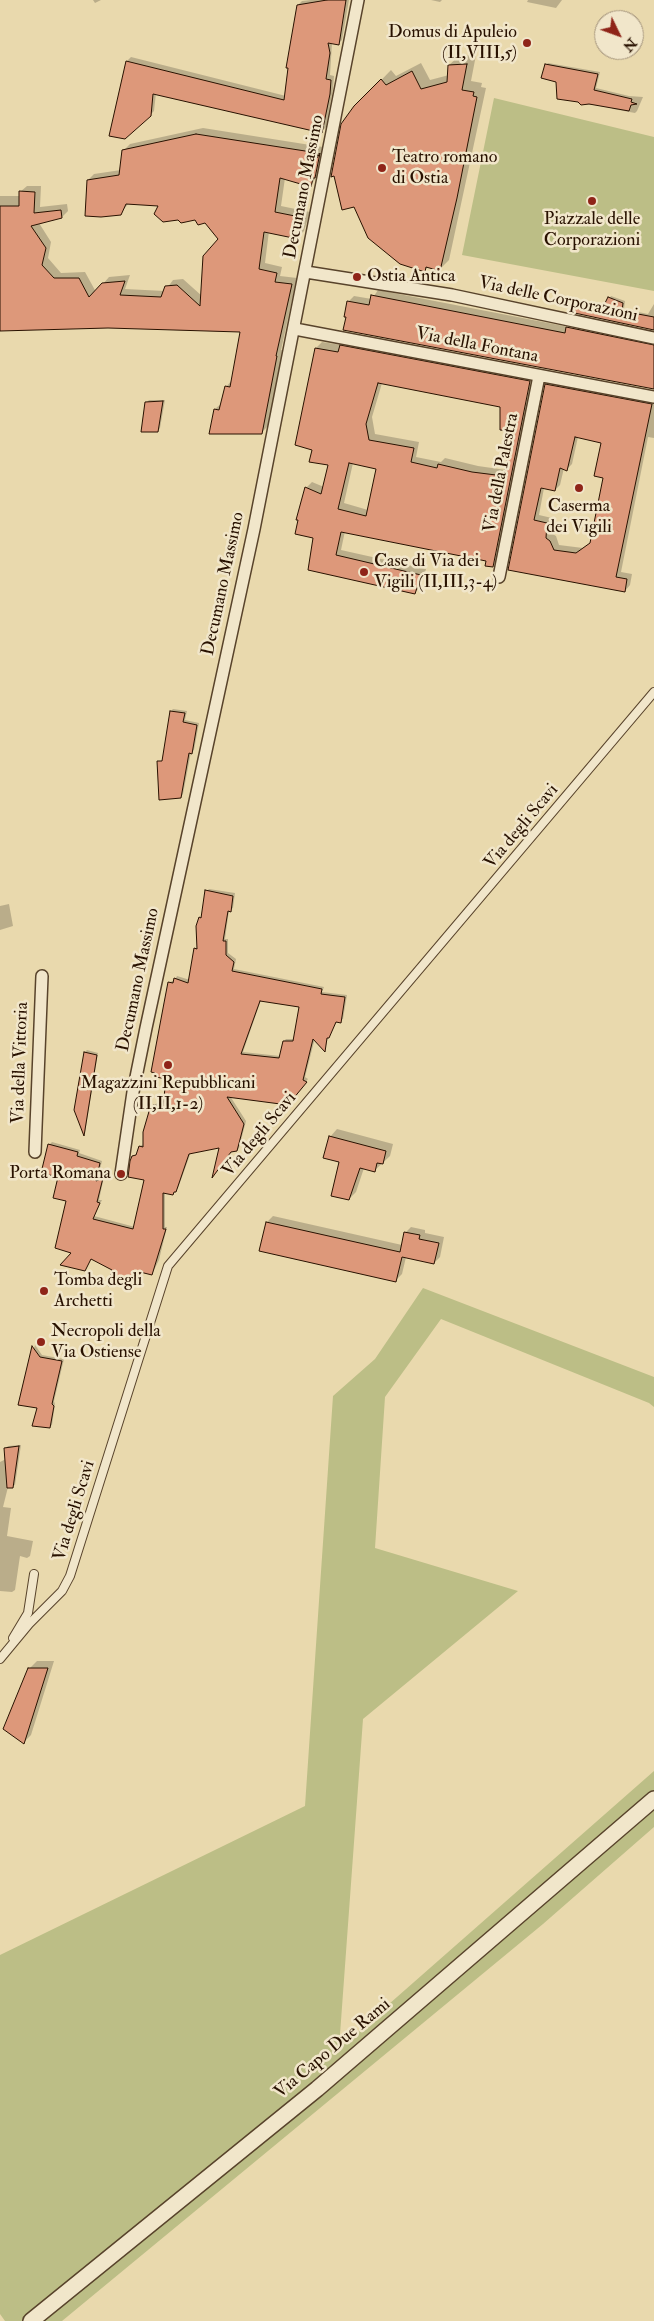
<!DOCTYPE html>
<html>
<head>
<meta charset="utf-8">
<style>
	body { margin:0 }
	#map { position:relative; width:654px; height:2321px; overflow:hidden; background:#e9d9ad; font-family:"IM FELL Double Pica",serif }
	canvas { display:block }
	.north { position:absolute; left:594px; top:10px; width:50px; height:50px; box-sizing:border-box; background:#f1e6ca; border:1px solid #a19179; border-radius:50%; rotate:132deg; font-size:14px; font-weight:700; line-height:20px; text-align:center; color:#281100 }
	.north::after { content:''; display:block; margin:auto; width:18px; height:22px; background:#8f2418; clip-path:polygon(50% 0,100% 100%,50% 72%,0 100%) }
</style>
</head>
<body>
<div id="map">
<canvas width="654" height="2321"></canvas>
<div class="north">N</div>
</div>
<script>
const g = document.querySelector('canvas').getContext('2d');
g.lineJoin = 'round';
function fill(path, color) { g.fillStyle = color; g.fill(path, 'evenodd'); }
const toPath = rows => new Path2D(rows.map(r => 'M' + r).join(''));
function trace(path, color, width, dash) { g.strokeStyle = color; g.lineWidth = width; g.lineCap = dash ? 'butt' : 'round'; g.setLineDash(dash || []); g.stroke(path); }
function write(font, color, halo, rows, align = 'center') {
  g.font = font + ' "IM FELL Double Pica",serif'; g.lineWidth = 5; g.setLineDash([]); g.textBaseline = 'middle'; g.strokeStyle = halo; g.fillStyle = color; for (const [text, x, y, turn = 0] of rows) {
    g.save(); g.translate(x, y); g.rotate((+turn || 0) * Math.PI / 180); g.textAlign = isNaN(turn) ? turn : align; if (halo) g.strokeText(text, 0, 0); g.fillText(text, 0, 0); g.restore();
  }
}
const green = toPath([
	[494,98,654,137,654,291,462,255],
	[423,1288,654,1377,654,1407,649,1403,441,1319,385,1397,375,1548,518,1591,363,1719,339,2048,654,1771,654,1827,543,1924,62,2321,5,2321,0,2314,0,1955,305,1806,333,1396,375,1359]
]);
const shadow = toPath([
	[93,0,101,0,95,3],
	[311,0,349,0,342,40,338,44,332,43,330,75,334,76,333,89,326,127,321,132,156,93,154,111,150,115,127,61,131,57,286,96,298,5,302,1],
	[431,0,442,0,440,2],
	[528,0,562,0,556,8,527,2],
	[476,55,471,81,482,83,481,87,486,88,449,260,440,269,429,266,425,270,355,107,391,70,396,76,421,63,430,80,449,75,449,65,459,56],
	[548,63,600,72,596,88,629,96,643,97,637,111,635,113,613,109,609,106,582,104,557,81,546,65],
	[203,128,323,147,322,153,325,150,321,170,311,185,285,178,281,206,310,212,304,231,298,237,269,231,265,263,282,267,280,276,297,278,281,350,283,350,268,426,261,433,215,409,222,403,226,387,232,380,242,331,108,327,0,330,0,196,21,196,20,192,27,186,41,186,40,207,67,204,68,211,62,217,39,223,51,242,48,258,61,273,85,272,96,292,109,277,130,275,125,289,165,291,173,280,183,279,202,296,219,239,206,221,160,205,129,203,120,214,88,180,94,174,121,170,124,150,130,144],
	[378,290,569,327,573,322,654,339,654,388,348,302,354,296,372,299],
	[611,296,625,301,624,309,648,314,654,304,654,330,571,311,576,300,605,306],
	[347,340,536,375,499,560,493,566,487,560,345,531,341,550,426,569,421,586,415,592,309,569,315,537,306,488,312,482,324,487,329,464,314,449,316,348,322,342,341,345],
	[382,383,501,406,514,430,506,470,478,466,445,458,441,462,416,457,419,442,375,434,372,417],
	[353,463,378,468,368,510,344,503],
	[552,379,654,399,654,438,648,437,621,572,632,574,630,585,625,591,509,569,546,385],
	[578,437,602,442,605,477,591,542,583,548,559,545,556,536,551,533,552,518,539,515,544,488,555,490,560,485,564,468,567,469,572,464],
	[149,400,165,400,160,428,158,431,147,402],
	[173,709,187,711,185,720,199,723,194,750,191,752,183,794,181,797,159,762,163,760,171,711],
	[209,889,235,893,233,908,229,910,225,939,228,939,228,953,236,959,234,969,324,987,322,992,347,995,343,1019,337,1021,328,1037,325,1050,315,1038,305,1077,308,1079,290,1101,230,1096,246,1121,239,1148,237,1150,220,1146,191,1152,178,1188,172,1194,165,1192,165,1227,167,1227,159,1260,152,1274,142,1271,137,1284,113,1269,74,1252,67,1200,49,1145,52,1142,80,1150,79,1153,102,1161,97,1181,104,1177,99,1200,102,1200,94,1216,135,1227,145,1179,133,1156,138,1154,140,1146,144,1144,151,1108,157,1103,164,1104,168,1078,152,1071,170,982,175,980,177,976,190,980,196,949,198,946,200,918,202,915,207,891],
	[261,1000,300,1006,295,1039,286,1039,284,1041,280,1056,243,1052],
	[9,904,13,926,0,930,0,906],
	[87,1050,98,1053,85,1133,76,1110,85,1052],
	[337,1129,393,1144,390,1156,374,1171,364,1168,356,1192,349,1199,340,1161,330,1137],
	[273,1216,402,1245,405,1233,411,1227,425,1230,425,1233,444,1237,440,1257,434,1263,406,1257,402,1274,396,1280,261,1250,267,1222],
	[35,1345,42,1355,64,1359,54,1401,55,1404,52,1425,49,1427,38,1407,19,1404],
	[21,1445,15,1485,8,1487,3,1507,11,1508,7,1536,33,1541,30,1556,27,1558,20,1556,15,1590,12,1592,0,1591,0,1462,6,1459,6,1448,8,1446],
	[37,1661,54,1661,31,1735,24,1742,29,1669]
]);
const building = toPath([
	[327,0,346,0,339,45,328,43,330,53,326,79,331,80,330,94,322,133,153,94,151,116,125,139,109,136,126,61,284,100,288,68,286,68,297,5,327,0],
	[467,64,462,90,474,92,473,96,477,97,457,198,440,271,426,267,425,272,400,264,368,238,354,207,342,210,334,176,331,177,341,124,354,106,381,79,386,85,412,71,421,89,447,82,448,65,467,64],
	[545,64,598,74,594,90,632,99,631,102,637,104,631,105,629,111,589,104,581,105,578,102,557,99,556,82,541,78,545,64],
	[196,134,318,153,317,158,320,153,315,178,313,178,311,187,280,178,275,212,305,218,298,239,264,232,259,269,277,273,275,282,292,284,276,356,277,356,262,434,209,434,214,409,219,410,225,386,230,387,240,332,108,328,0,331,0,206,19,206,19,191,35,192,34,213,61,210,62,218,31,226,46,248,42,265,54,278,79,278,89,297,102,283,125,281,120,295,161,297,165,286,177,285,200,306,203,256,218,239,205,223,198,225,195,220,181,223,178,220,163,222,154,214,158,206,126,204,121,215,101,217,85,216,87,180,119,175,122,150,196,134],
	[371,295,565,333,566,327,654,345,654,389,343,330,346,317,344,317,347,301,369,305,371,295],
	[608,297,623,303,622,311,654,317,654,330,570,312,572,302,603,307,608,297],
	[340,345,530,381,493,567,485,566,486,561,341,532,336,555,421,575,415,594,308,570,313,538,295,534,298,520,296,520,305,487,321,494,328,465,309,462,312,450,295,445,315,348,338,352,340,345],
	[378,383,500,407,500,430,512,431,504,476,472,472,438,464,437,468,411,462,414,448,369,440,366,424,378,383],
	[349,463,376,469,366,516,338,509,349,463],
	[545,384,652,404,616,577,627,579,625,592,508,570,545,384],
	[575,437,601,443,594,476,603,478,590,543,576,553,554,550,550,541,546,538,547,523,534,520,541,488,555,491,560,468,567,471,575,437],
	[163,401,158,432,141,432,145,402,163,401],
	[170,711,185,713,183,722,197,725,192,754,189,753,181,798,159,800,157,761,162,761,170,711],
	[205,890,233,896,231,912,228,911,223,941,226,941,226,955,234,962,232,971,322,989,321,994,345,997,341,1023,336,1022,329,1038,327,1038,325,1052,313,1039,303,1080,307,1082,288,1105,227,1097,244,1124,237,1151,231,1152,212,1178,219,1148,189,1154,176,1192,174,1192,173,1195,163,1193,163,1229,166,1229,152,1275,140,1272,138,1285,108,1286,112,1270,91,1259,85,1271,60,1265,71,1253,55,1248,66,1201,53,1198,58,1177,41,1173,48,1144,78,1152,77,1156,100,1163,96,1181,103,1178,97,1202,100,1203,93,1219,133,1229,144,1180,128,1177,130,1161,132,1156,136,1155,139,1146,143,1147,143,1132,150,1108,153,1108,153,1105,163,1106,166,1079,156,1077,155,1073,151,1072,164,1003,168,982,173,983,174,978,188,983,194,948,197,949,196,926,199,917,201,918,205,890],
	[260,1001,299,1007,293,1041,283,1041,279,1058,241,1054,260,1001],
	[84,1052,97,1055,84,1136,74,1110,84,1052],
	[329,1136,386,1151,383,1164,377,1163,375,1172,360,1168,349,1200,331,1196,339,1162,323,1158,329,1136],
	[266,1222,400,1252,404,1232,420,1235,419,1239,439,1243,434,1264,402,1257,396,1282,259,1251,266,1222],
	[32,1346,40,1357,62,1361,52,1404,54,1406,50,1428,32,1426,37,1408,18,1405,32,1346],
	[19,1446,13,1488,7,1488,4,1448,19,1446],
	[28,1668,48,1668,24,1744,3,1729,28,1668]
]);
const service = toPath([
	[13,1638,28,1613,34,1574],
	[0,1659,29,1624,62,1591,70,1576,168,1266,654,692]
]);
const pedestrian = toPath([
	[306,272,452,295,654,338],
	[295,329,654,397],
	[499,577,539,376],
	[35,1152,42,976],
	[121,1174,133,1092,146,1028,254,529,358,0]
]);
const minor = toPath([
	[31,2321,317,2089,654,1799]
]);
const markers = [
	[527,43,5,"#8f2418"],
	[382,168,5,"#8f2418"],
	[592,201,5,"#8f2418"],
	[357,277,5,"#8f2418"],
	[579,488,5,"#8f2418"],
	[364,572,5,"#8f2418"],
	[168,1065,5,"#8f2418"],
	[121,1174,5,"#8f2418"],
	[44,1291,5,"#8f2418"],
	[41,1342,5,"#8f2418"]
];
const poiNames = [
	["Domus di Apuleio",517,33,"right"],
	["(II,VIII,5)",517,54,"right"],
	["Teatro romano",392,158],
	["di Ostia",392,179],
	["Piazzale delle",592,220,"center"],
	["Corporazioni",592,241,"center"],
	["Ostia Antica",367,277],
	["Caserma",579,507,"center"],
	["dei Vigili",579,528,"center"],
	["Case di Via dei",374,562],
	["Vigili (II,III,3-4)",374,583],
	["Magazzini Repubblicani",168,1084,"center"],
	["(II,II,1-2)",168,1105,"center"],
	["Porta Romana",111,1174,"right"],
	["Tomba degli",54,1281],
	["Archetti",54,1302],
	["Necropoli della",51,1332],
	["Via Ostiense",51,1353]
];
const streetNames = [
	["Decumano Massimo",305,187,-79],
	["Via delle Corporazioni",558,300,12],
	["Via della Fontana",477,346,11],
	["Via della Palestra",502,473,-79],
	["Decumano Massimo",224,584,-78],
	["Via degli Scavi",522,827,-50],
	["Decumano Massimo",139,980,-78],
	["Via della Vittoria",21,1063,-88],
	["Via degli Scavi",260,1135,-50],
	["Via degli Scavi",75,1511,-73],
	["Via Capo Due Rami",333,2049,-40]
];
fill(green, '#bcbe86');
fill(shadow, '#0003');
fill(building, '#dd987a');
trace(building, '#281100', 1);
trace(service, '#58432b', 10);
trace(pedestrian, '#58432b', 14);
trace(minor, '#58432b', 18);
trace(service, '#f1e6ca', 8);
trace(pedestrian, '#f1e6ca', 11);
trace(minor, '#f1e6ca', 15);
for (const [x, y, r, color] of markers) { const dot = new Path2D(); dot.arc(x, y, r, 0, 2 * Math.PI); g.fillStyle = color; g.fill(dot); trace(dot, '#f1e6ca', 2); }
write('18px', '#281100', '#f1e6ca', poiNames, 'left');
write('18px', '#281100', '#f1e6ca', streetNames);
</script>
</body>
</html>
